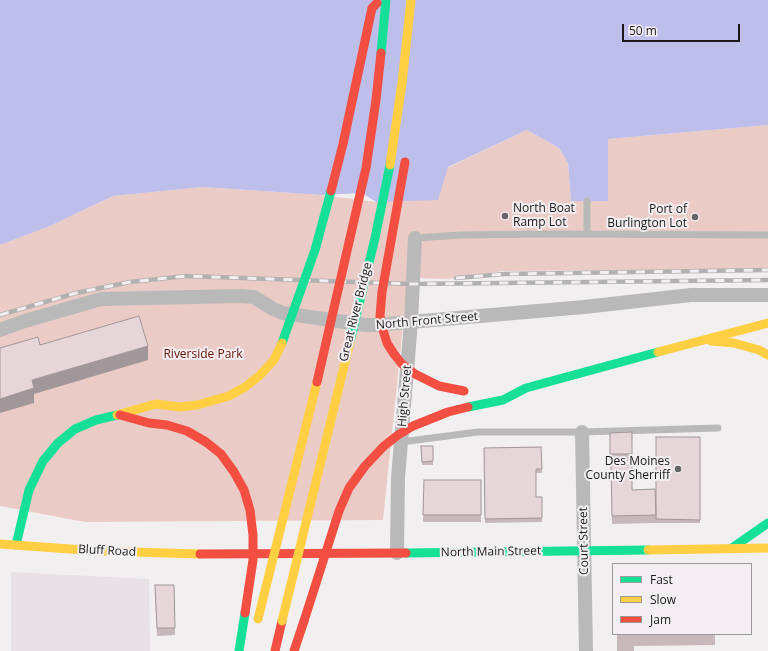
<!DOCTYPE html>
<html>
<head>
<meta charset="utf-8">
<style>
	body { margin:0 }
	#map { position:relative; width:768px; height:651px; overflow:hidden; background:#f2eff1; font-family:"Open Sans",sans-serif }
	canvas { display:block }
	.legend { position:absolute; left:612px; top:563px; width:140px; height:72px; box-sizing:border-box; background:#f3eef1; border:1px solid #9d999b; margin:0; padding:5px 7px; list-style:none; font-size:12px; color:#1b191a }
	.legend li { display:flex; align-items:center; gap:8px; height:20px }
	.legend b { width:20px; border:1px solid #9d999b }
	.scale { position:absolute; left:622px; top:24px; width:118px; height:18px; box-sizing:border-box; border:2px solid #1b191a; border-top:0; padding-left:5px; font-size:12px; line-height:14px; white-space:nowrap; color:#1b191a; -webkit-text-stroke:3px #f3eef1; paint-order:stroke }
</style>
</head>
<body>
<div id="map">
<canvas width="768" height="651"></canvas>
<ul class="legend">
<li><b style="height:5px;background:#16e098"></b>Fast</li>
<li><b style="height:5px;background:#ffcf43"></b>Slow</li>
<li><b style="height:5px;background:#f24e42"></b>Jam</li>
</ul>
<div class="scale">50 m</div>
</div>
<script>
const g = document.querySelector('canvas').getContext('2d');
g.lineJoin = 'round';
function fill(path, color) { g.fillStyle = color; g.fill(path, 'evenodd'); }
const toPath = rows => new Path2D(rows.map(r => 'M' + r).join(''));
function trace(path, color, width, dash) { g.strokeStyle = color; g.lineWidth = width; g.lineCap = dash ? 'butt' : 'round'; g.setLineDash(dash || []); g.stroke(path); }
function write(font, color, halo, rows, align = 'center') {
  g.font = font + ' "Open Sans",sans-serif'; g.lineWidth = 4; g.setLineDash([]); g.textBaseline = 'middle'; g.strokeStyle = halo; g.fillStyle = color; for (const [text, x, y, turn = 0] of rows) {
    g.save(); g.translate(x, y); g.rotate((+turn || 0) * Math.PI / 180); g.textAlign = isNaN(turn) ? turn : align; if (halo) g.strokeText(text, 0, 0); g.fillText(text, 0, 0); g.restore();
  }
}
const built = toPath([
	[11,572,149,579,150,651,11,651]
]);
const green = toPath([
	[768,125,768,269,503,271,448,279,408,278,383,520,85,522,0,506,0,245,50,226,113,196,203,187,322,195,376,202,527,130,559,148,568,163,571,201,608,200,608,139]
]);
const water = toPath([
	[0,0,768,0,768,125,608,139,608,201,571,201,568,163,559,148,527,130,448,167,438,200,376,202,362,193,322,195,203,187,113,196,50,226,0,245]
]);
const lane = toPath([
	[587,234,587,201],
	[415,238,461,235,550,234,768,235],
	[401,442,478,432,582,432,718,428]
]);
const street = toPath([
	[0,330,25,321,101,299,240,296,254,297,273,309,283,313,365,325,376,325,584,307,691,295,768,295],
	[582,432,586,651],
	[397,553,398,478,411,322,415,238]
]);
const fast = toPath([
	[468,407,503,400,526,388,658,352],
	[16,545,29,490,43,461,58,443,75,429,96,420,117,415],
	[732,548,768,523],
	[406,553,648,550],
	[239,651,245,613]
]);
const slow = toPath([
	[711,341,734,343,759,350,768,355],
	[658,352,768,323],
	[0,544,98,551,200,554],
	[648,550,768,548]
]);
const jam = toPath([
	[200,554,406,553],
	[275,651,282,621],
	[294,651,304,621]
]);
const rail = toPath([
	[456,278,504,274,768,270],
	[0,315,76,293,130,282,186,276,412,284,768,280]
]);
const fastBridge = toPath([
	[381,53,386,0],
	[350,342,375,238,390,165],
	[282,343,315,250,331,191]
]);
const slowBridge = toPath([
	[390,165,402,83,411,0],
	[117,415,156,404,180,407,197,405,229,396,245,387,259,376,274,360,282,343],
	[258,619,317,382],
	[282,621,350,342]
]);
const jamBridge = toPath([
	[405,162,382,292,380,316,383,330,387,343,394,354,402,364,415,374,439,386,464,391],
	[331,191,343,144,372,8,377,3],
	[317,382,366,168,376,100,381,53],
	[120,415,149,423,167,425,187,431,206,442,221,454,234,472,244,490,250,510,253,535,253,560,245,613],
	[304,621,339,511,349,488,365,466,384,446,398,435,413,426,448,412,468,407]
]);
const wall = toPath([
	[632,432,632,461,610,462,610,433],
	[700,437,700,523,656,523,612,524,611,465,632,490,655,489,656,519],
	[421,446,433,446,433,465,422,465],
	[541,447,542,473,536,473,536,497,542,497,542,522,485,523,484,448],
	[424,480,481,480,481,522,423,522],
	[174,585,175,635,157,636,155,593],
	[617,634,715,634,715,645,634,646,634,651,617,651]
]);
const shadedWall = toPath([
	[148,346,148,360,34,394,34,403,0,413,0,399,32,380]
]);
const building = toPath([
	[139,316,148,346,32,380,34,388,0,399,0,348,38,337,40,345,139,316],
	[632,432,632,454,610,454,610,433,632,432],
	[656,437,700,437,700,520,656,519,656,437],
	[421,446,433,446,433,461,422,462,421,446],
	[541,447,542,469,536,469,536,497,542,497,542,518,485,519,484,448,541,447],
	[611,465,632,465,632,490,655,489,656,515,612,516,611,465],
	[424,480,481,480,481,515,423,515,424,480],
	[155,585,174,585,175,628,157,628,155,585]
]);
const markers = [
	[505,216,4,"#666465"],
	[695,217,4,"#666465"],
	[678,469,4,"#666465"]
];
const poiNames = [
	["North Boat",513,209,"left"],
	["Ramp Lot",513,223,"left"],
	["Port of",687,210],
	["Burlington Lot",687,224],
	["Des Moines",670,462],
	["County Sherriff",670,476]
];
const streetNames = [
	["Great River Bridge",356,312,-76],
	["North Front Street",427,321,-5],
	["High Street",405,396,-85],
	["Court Street",584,541,-91],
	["Bluff Road",107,551,3],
	["North Main Street",491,552,-1]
];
const parkNames = [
	["Riverside Park",203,355]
];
fill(built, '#e8e1e6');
fill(green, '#ebcbc5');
fill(water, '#bebeea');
trace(lane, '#bab9ba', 7);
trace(street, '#bab9ba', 14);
trace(fast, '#16e098', 9);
trace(slow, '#ffcf43', 9);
trace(jam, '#f24e42', 9);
trace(rail, '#b2b1b1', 4.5);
trace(rail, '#f3eef1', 3, [9]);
trace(fastBridge, '#16e098', 9);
trace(slowBridge, '#ffcf43', 9);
trace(jamBridge, '#f24e42', 9);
fill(wall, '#c6b8bb');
fill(shadedWall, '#a19699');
fill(building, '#e6d6da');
trace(building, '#a19699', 1);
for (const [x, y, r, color] of markers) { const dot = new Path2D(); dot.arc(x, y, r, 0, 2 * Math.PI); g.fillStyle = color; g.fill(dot); trace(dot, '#f3eef1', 1.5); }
write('12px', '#1b191a', '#f3eef1', poiNames, 'right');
write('12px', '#1b191a', '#f3eef1', streetNames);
write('12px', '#661202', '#f3eef1', parkNames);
</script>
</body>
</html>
